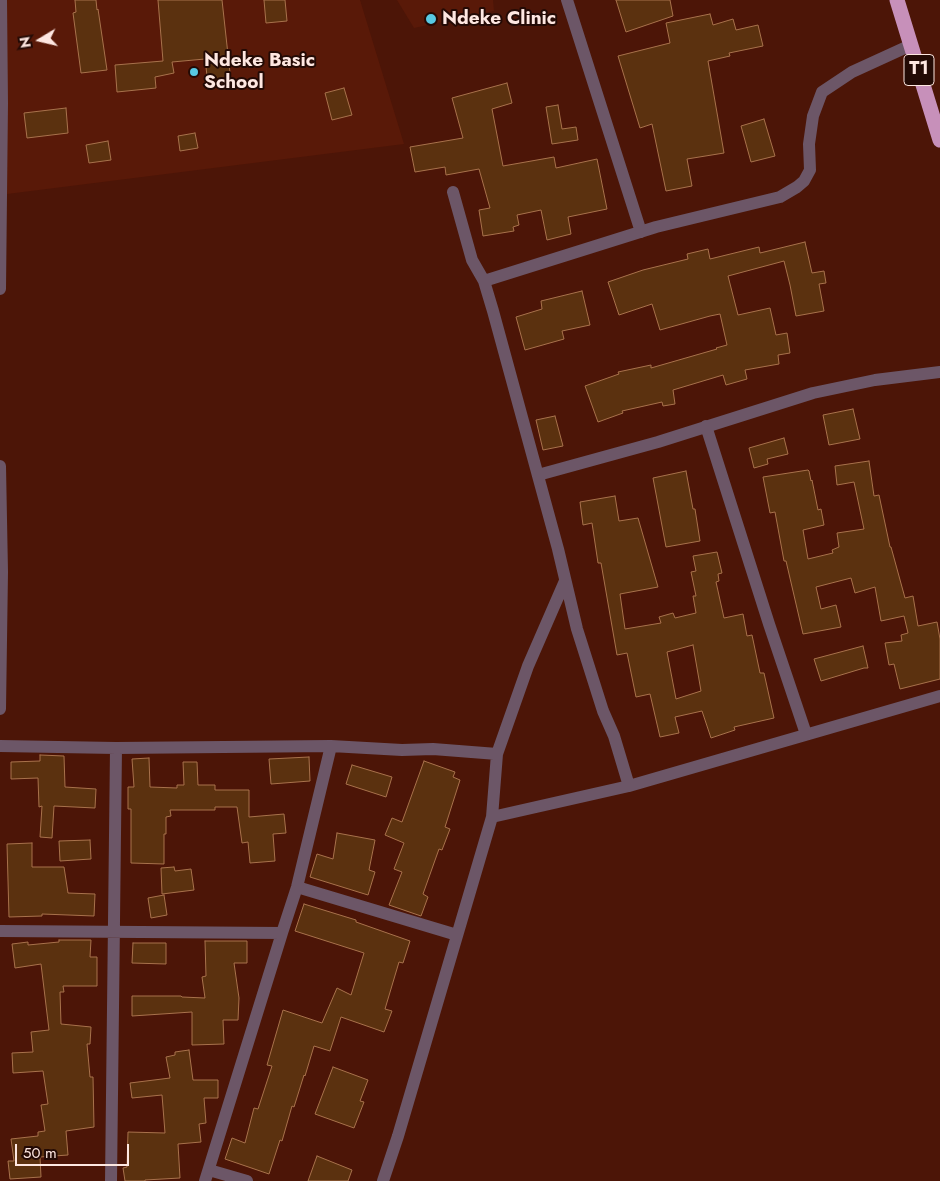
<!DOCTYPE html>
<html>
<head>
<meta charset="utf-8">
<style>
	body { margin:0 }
	#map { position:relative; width:940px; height:1181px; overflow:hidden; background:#4c1507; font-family:Jost,sans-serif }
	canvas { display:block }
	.north { position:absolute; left:15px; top:15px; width:50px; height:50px; -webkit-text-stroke:4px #230a05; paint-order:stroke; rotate:261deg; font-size:14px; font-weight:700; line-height:20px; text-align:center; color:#fee7e1 }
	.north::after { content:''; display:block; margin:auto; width:18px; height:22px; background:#fee7e1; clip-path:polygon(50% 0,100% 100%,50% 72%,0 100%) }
	.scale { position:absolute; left:15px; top:1144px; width:114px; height:22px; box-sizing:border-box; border:2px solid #fee7e1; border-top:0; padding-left:6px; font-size:15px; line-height:18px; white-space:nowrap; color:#fee7e1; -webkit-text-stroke:4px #230a05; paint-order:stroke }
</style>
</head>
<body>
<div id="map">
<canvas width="940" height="1181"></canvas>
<div class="north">N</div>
<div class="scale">50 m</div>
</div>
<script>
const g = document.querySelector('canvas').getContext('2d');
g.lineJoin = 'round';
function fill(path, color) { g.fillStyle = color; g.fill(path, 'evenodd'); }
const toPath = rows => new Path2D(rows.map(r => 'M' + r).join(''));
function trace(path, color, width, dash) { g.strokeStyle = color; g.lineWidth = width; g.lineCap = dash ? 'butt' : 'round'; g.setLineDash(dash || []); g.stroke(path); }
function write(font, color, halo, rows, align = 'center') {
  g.font = font + ' Jost,sans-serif'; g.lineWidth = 4; g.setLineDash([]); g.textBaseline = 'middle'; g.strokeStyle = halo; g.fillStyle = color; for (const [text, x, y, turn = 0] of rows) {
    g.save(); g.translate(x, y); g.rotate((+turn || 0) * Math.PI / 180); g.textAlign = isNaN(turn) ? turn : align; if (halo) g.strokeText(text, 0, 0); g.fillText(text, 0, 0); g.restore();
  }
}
const built = toPath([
	[6,0,360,0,404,144,7,194],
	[397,0,493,0,494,11,414,28]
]);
const building = toPath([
	[75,0,96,0,97,10,98,9,107,70,81,73,73,13,76,12,75,0],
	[158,0,222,0,231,82,208,84,205,59,172,62,174,73,155,77,156,88,117,92,115,65,163,61,158,0],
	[264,0,285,0,287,21,266,23,264,0],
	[616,0,670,0,673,16,626,32,616,0],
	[710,14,713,25,733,19,736,30,758,25,763,46,729,53,730,56,708,61,724,153,687,159,692,186,666,191,652,124,640,128,618,56,670,43,666,23,710,14],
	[507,83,512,103,492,109,503,166,554,157,556,168,597,159,607,209,568,217,571,234,547,240,541,210,517,215,519,225,513,227,514,231,483,236,479,210,490,208,479,169,446,175,445,167,415,172,410,147,463,138,452,98,507,83],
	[344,88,352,115,332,120,325,93,344,88],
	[558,105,562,129,576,127,578,140,552,144,546,107,558,105],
	[66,108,68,133,27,138,24,113,66,108],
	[764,119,775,156,751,162,741,126,764,119],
	[195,133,198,148,180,151,178,136,195,133],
	[108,141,111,160,89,163,86,145,108,141],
	[805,242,812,273,824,271,826,283,819,284,824,311,796,316,790,285,784,261,728,276,738,315,770,308,776,335,787,333,790,353,778,355,779,364,745,370,747,379,726,385,723,375,673,390,675,404,663,406,662,402,622,411,623,413,598,422,585,386,619,374,618,372,651,365,651,368,717,349,716,348,727,345,720,314,710,316,660,330,652,304,619,315,608,282,643,270,688,259,687,254,708,249,710,259,759,247,760,253,805,242],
	[582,291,590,325,562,331,564,339,525,350,516,317,542,309,541,301,582,291],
	[853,409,860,439,829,445,823,415,853,409],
	[555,416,563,446,543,450,536,420,555,416],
	[784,438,788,454,767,459,768,464,754,468,749,448,784,438],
	[869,461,874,496,879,495,890,547,891,547,905,598,913,596,918,626,937,622,940,639,940,679,900,689,894,664,889,665,885,643,902,641,901,635,908,633,904,616,881,621,875,587,855,593,851,578,816,587,821,609,836,605,841,627,803,634,786,561,784,561,775,512,770,513,763,477,808,470,809,471,811,481,812,480,818,510,821,509,824,525,803,530,808,559,833,553,832,550,839,547,837,533,864,529,854,482,837,485,835,466,869,461],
	[686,471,693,509,695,509,700,541,666,547,653,478,686,471],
	[615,496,619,521,638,518,658,587,620,594,625,629,661,623,659,617,673,613,675,618,696,613,693,596,696,596,691,572,696,571,693,556,717,552,722,573,718,574,719,581,716,582,724,618,743,614,747,636,752,635,760,673,764,673,774,718,734,727,735,730,711,738,702,711,675,717,679,733,660,737,650,694,636,697,627,653,617,655,601,563,598,563,592,523,583,525,580,502,615,496],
	[693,645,701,691,676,699,667,652,693,645],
	[863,646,868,668,864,668,821,681,814,659,863,646],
	[40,755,64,756,65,787,96,789,95,808,54,806,52,838,40,837,42,806,39,807,38,778,11,779,11,762,40,761,40,755],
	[309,757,310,781,271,784,269,759,309,757],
	[149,758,150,787,177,788,177,785,184,785,183,762,197,762,198,785,215,785,215,790,249,790,249,817,284,814,286,833,273,834,275,861,250,863,248,842,242,843,237,807,215,807,215,810,170,810,171,816,166,817,166,834,164,834,164,864,131,863,131,809,128,809,128,787,134,787,132,759,149,758],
	[424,761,455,772,453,777,460,780,445,827,450,829,442,850,439,849,423,894,428,897,421,916,389,905,402,872,394,869,404,843,385,835,392,818,402,822,424,761],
	[352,765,392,777,386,797,346,784,352,765],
	[337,833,375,840,369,870,375,872,368,895,310,877,317,854,333,859,337,833],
	[90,840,91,859,60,861,59,841,90,840],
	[32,843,32,867,64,867,68,893,95,894,94,916,42,914,42,916,9,917,7,844,32,843],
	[174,867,175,871,191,869,194,890,162,894,161,868,174,867],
	[164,895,167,915,151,918,148,898,164,895],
	[304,904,356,920,356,922,410,941,403,963,399,962,385,1009,392,1011,384,1032,341,1017,330,1051,314,1046,305,1076,304,1075,294,1107,292,1106,282,1141,280,1140,269,1174,225,1159,232,1138,245,1143,254,1108,258,1109,272,1066,267,1065,283,1010,322,1023,337,988,351,995,364,953,295,931,304,904],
	[59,940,91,940,90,957,97,957,97,986,63,986,64,992,60,992,61,1024,91,1027,90,1044,87,1044,90,1077,93,1077,94,1127,66,1131,68,1155,40,1157,41,1177,10,1179,8,1161,14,1161,11,1139,38,1136,38,1132,45,1131,41,1105,48,1104,43,1071,13,1073,12,1053,33,1052,31,1032,49,1030,41,964,15,968,12,944,28,942,28,945,59,942,59,940],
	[205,941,247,941,247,963,234,963,239,998,238,1020,223,1020,224,1044,192,1045,192,1012,132,1016,132,996,181,996,182,997,205,998,202,977,206,976,205,941],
	[133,943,166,943,166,964,132,963,133,943],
	[189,1050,193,1080,218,1080,218,1098,204,1098,206,1123,199,1124,201,1142,178,1144,180,1178,145,1180,145,1181,125,1181,123,1168,127,1167,128,1132,165,1133,162,1095,132,1098,130,1083,170,1078,166,1057,175,1055,175,1052,189,1050],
	[333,1067,368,1080,360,1101,364,1102,354,1128,315,1114,333,1067],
	[317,1156,352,1170,348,1181,308,1181,317,1156]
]);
const street = toPath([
	[567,0,641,232],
	[453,192,472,260,484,281,493,311,558,549,577,629,603,711,614,736,629,786],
	[484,281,656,227,780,197,797,187,804,181,810,170,809,144,813,116,822,92,852,72,911,45],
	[0,289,2,103,1,0],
	[706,426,769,624,806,734],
	[0,466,2,572,0,709],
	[538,475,658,442,813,393,875,380,940,372],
	[0,746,116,748,331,746,297,887,282,933,0,931],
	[331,746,402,750,433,749,497,754,528,666,565,581],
	[492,817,497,754],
	[297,887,457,935],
	[209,1170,247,1181],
	[111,1181,116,748],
	[205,1181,282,933],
	[383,1181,398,1136,492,817,629,786,940,696]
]);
const highway = toPath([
	[897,0,940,140]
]);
const markers = [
	[431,19,6,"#58c9e3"],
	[194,72,5,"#58c9e3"]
];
const shields = [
	[919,70,30]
];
const shieldNames = [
	["T1",919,70]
];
const poiNames = [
	["Ndeke Clinic",442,19],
	["Ndeke Basic",204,61],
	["School",204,83]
];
fill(built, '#591908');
fill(building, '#5b310f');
trace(building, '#a8724c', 1);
trace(street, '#6c5667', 12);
trace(highway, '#c790ba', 15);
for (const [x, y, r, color] of markers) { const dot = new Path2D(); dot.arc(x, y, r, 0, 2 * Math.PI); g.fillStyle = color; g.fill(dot); trace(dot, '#230a05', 2); }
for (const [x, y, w] of shields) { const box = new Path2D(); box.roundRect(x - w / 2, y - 15.5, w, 31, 4); g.fillStyle = '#230a05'; g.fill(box); trace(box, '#fee7e1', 1); }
write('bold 18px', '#fee7e1', null, shieldNames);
write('bold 19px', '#fee7e1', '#230a05', poiNames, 'left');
</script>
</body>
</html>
